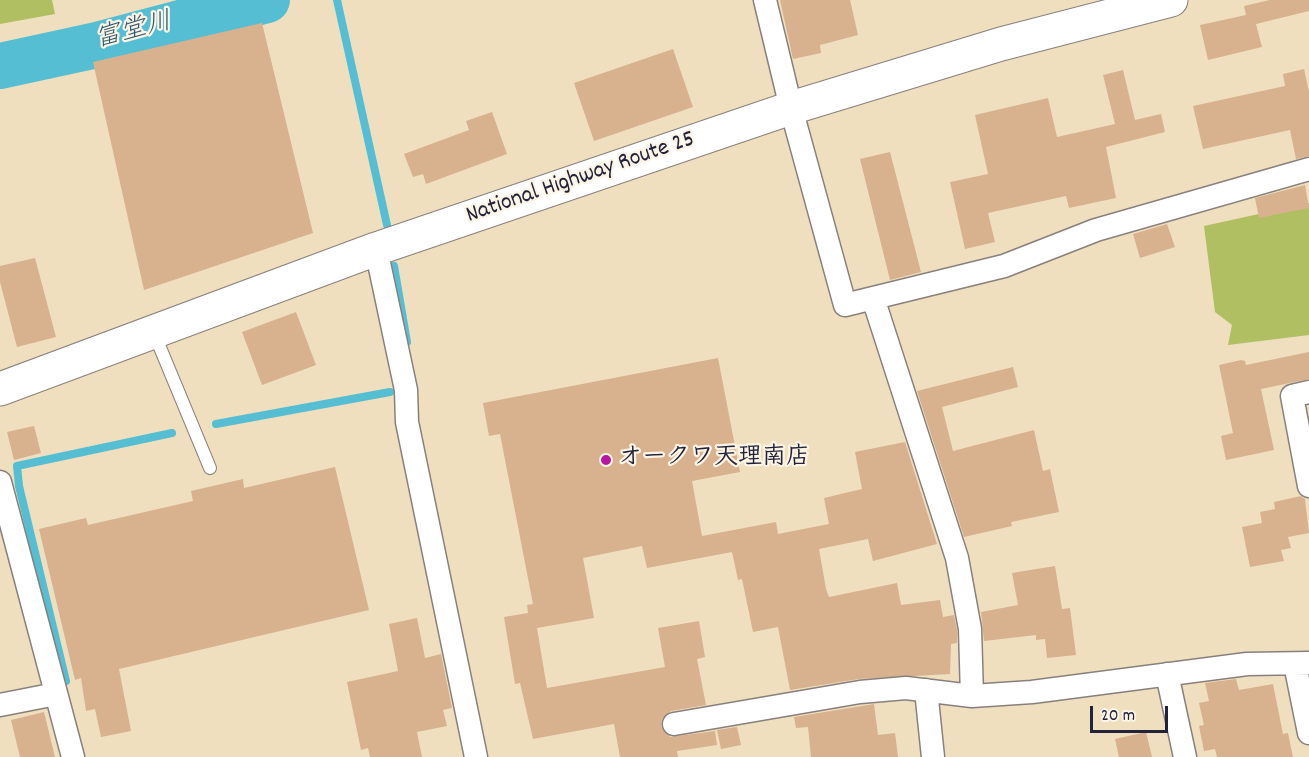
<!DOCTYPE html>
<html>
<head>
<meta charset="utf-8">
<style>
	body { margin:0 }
	#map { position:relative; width:1309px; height:757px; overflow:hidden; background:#efdfbe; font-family:Dekko,sans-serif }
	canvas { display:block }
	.scale { position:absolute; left:1090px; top:706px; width:78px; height:27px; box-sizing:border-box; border:3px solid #22223b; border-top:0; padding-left:8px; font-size:18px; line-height:21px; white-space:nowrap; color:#22223b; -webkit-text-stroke:4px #fcf5e5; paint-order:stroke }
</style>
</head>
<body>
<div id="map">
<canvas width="1309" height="757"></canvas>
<div class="scale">20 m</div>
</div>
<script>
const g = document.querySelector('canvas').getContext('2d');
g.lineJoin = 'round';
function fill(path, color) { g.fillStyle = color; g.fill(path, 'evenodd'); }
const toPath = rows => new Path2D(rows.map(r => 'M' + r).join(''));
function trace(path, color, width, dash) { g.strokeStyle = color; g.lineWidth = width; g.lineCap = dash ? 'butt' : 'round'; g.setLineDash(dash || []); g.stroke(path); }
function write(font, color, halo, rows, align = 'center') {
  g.font = font + ' Dekko,"Klee One",sans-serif'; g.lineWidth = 4.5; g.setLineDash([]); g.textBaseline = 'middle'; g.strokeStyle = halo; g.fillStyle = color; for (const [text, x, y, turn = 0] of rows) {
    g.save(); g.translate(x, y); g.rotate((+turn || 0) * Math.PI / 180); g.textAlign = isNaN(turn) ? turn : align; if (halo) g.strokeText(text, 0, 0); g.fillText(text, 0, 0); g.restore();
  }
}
const green = toPath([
	[0,0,52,0,55,14,0,24],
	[1309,203,1309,335,1228,345,1232,325,1215,312,1204,226]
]);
const stream = toPath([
	[337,0,387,225],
	[394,266,407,342],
	[216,424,390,392],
	[66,681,19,486,17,466,172,433]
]);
const river = toPath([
	[0,66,97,45,267,0]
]);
const building = toPath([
	[780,0,850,0,858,35,820,45,821,53,793,59],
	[1270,0,1309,0,1309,11,1256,24,1262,47,1208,60,1200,25,1246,15,1244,6],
	[262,23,313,233,144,290,93,62],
	[673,49,693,107,594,141,574,83],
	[1304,69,1309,92,1309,156,1296,159,1290,130,1203,149,1193,106,1285,86,1283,74],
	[1123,70,1135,120,1161,114,1165,132,1106,147,1116,198,1069,208,1066,196,988,213,995,242,965,249,950,182,988,174,975,115,1048,98,1057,137,1115,124,1103,75],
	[492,112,507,154,426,184,423,174,413,177,404,154,469,130,466,121],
	[890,152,921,272,890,280,860,159],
	[1305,185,1309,208,1259,218,1255,198],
	[1167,224,1175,247,1140,258,1133,234],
	[35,258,56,337,17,347,0,282,0,266],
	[296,312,316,365,262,385,242,332],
	[1309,352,1309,379,1261,389,1274,450,1226,460,1221,436,1233,433,1219,365,1241,360,1245,361,1246,365],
	[718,358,740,472,692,481,702,536,776,522,778,534,829,524,824,498,862,489,855,452,905,442,937,544,873,561,868,539,819,549,826,589,829,597,897,583,901,605,940,600,943,617,954,615,957,630,957,643,951,644,950,674,859,679,790,690,778,627,753,632,742,579,738,580,732,552,647,568,642,546,583,558,594,618,537,628,547,688,665,667,658,628,699,621,705,657,697,659,706,705,671,711,662,719,661,726,670,737,715,731,717,745,677,751,678,757,620,757,614,724,533,739,520,683,515,684,504,617,528,613,527,605,533,604,500,434,489,436,483,403],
	[1013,367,1018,387,942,407,953,451,1034,430,1043,471,1050,469,1059,512,1011,522,1012,526,964,537,917,391],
	[34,426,41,453,14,460,7,432],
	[335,467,369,610,119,669,131,731,101,737,95,709,86,711,81,678,75,680,39,529,86,518,88,525,193,501,191,491,243,479,244,488],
	[1301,496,1305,499,1309,533,1288,537,1291,548,1281,550,1284,561,1250,567,1242,527,1262,523,1260,512,1275,509,1274,502],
	[1055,566,1062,609,1070,608,1076,655,1047,658,1045,639,1036,640,1036,635,984,641,981,612,1018,605,1012,573],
	[417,618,425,658,441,654,452,708,443,710,447,726,417,732,422,757,370,757,368,748,361,750,347,682,398,671,389,624],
	[1236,679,1239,690,1273,684,1283,734,1288,733,1293,757,1217,757,1215,749,1204,751,1199,726,1204,725,1199,703,1209,701,1205,683],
	[874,704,878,735,895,733,898,757,811,757,808,727,796,728,794,717],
	[44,712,55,757,20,757,11,720],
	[737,727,741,745,721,749,717,730],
	[1146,732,1152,757,1119,757,1115,739]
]);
const service = toPath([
	[154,333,210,468]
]);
const minor = toPath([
	[765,0,791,108,845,305,1004,266,1096,230,1309,169],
	[376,249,406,390,407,422,476,757],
	[873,298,957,558,970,629,972,696],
	[1309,392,1292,396,1309,486],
	[0,482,73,757],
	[1295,664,1309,733],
	[1167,674,1185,757],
	[926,690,933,757],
	[0,705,56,694],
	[674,724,860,692,906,688,972,696,1032,692,1247,664,1309,663]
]);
const trunk = toPath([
	[0,389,376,249,791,108,1001,44,1171,0]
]);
const markers = [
	[606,460,6,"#b5179e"]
];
const streetNames = [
	["National Highway Route 25",581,179,-19]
];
const poiNames = [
	["オークワ天理南店",618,460]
];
const waterNames = [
	["富堂川",134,33,-14]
];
fill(green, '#b0bf62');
trace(stream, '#56bed3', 8);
trace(river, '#56bed3', 46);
fill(building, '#d8b18f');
trace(service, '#88807c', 14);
trace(minor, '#88807c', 25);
trace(trunk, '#88807c', 35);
trace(service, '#fff', 12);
trace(minor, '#fff', 22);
trace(trunk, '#fff', 33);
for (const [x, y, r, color] of markers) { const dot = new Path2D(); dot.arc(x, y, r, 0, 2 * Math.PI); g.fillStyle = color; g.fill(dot); trace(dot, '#fcf5e5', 2); }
write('24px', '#22223b', '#fcf5e5', streetNames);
write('bold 24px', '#22223b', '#fcf5e5', poiNames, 'left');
write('italic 26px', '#345970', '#fcf5e5', waterNames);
</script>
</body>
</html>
